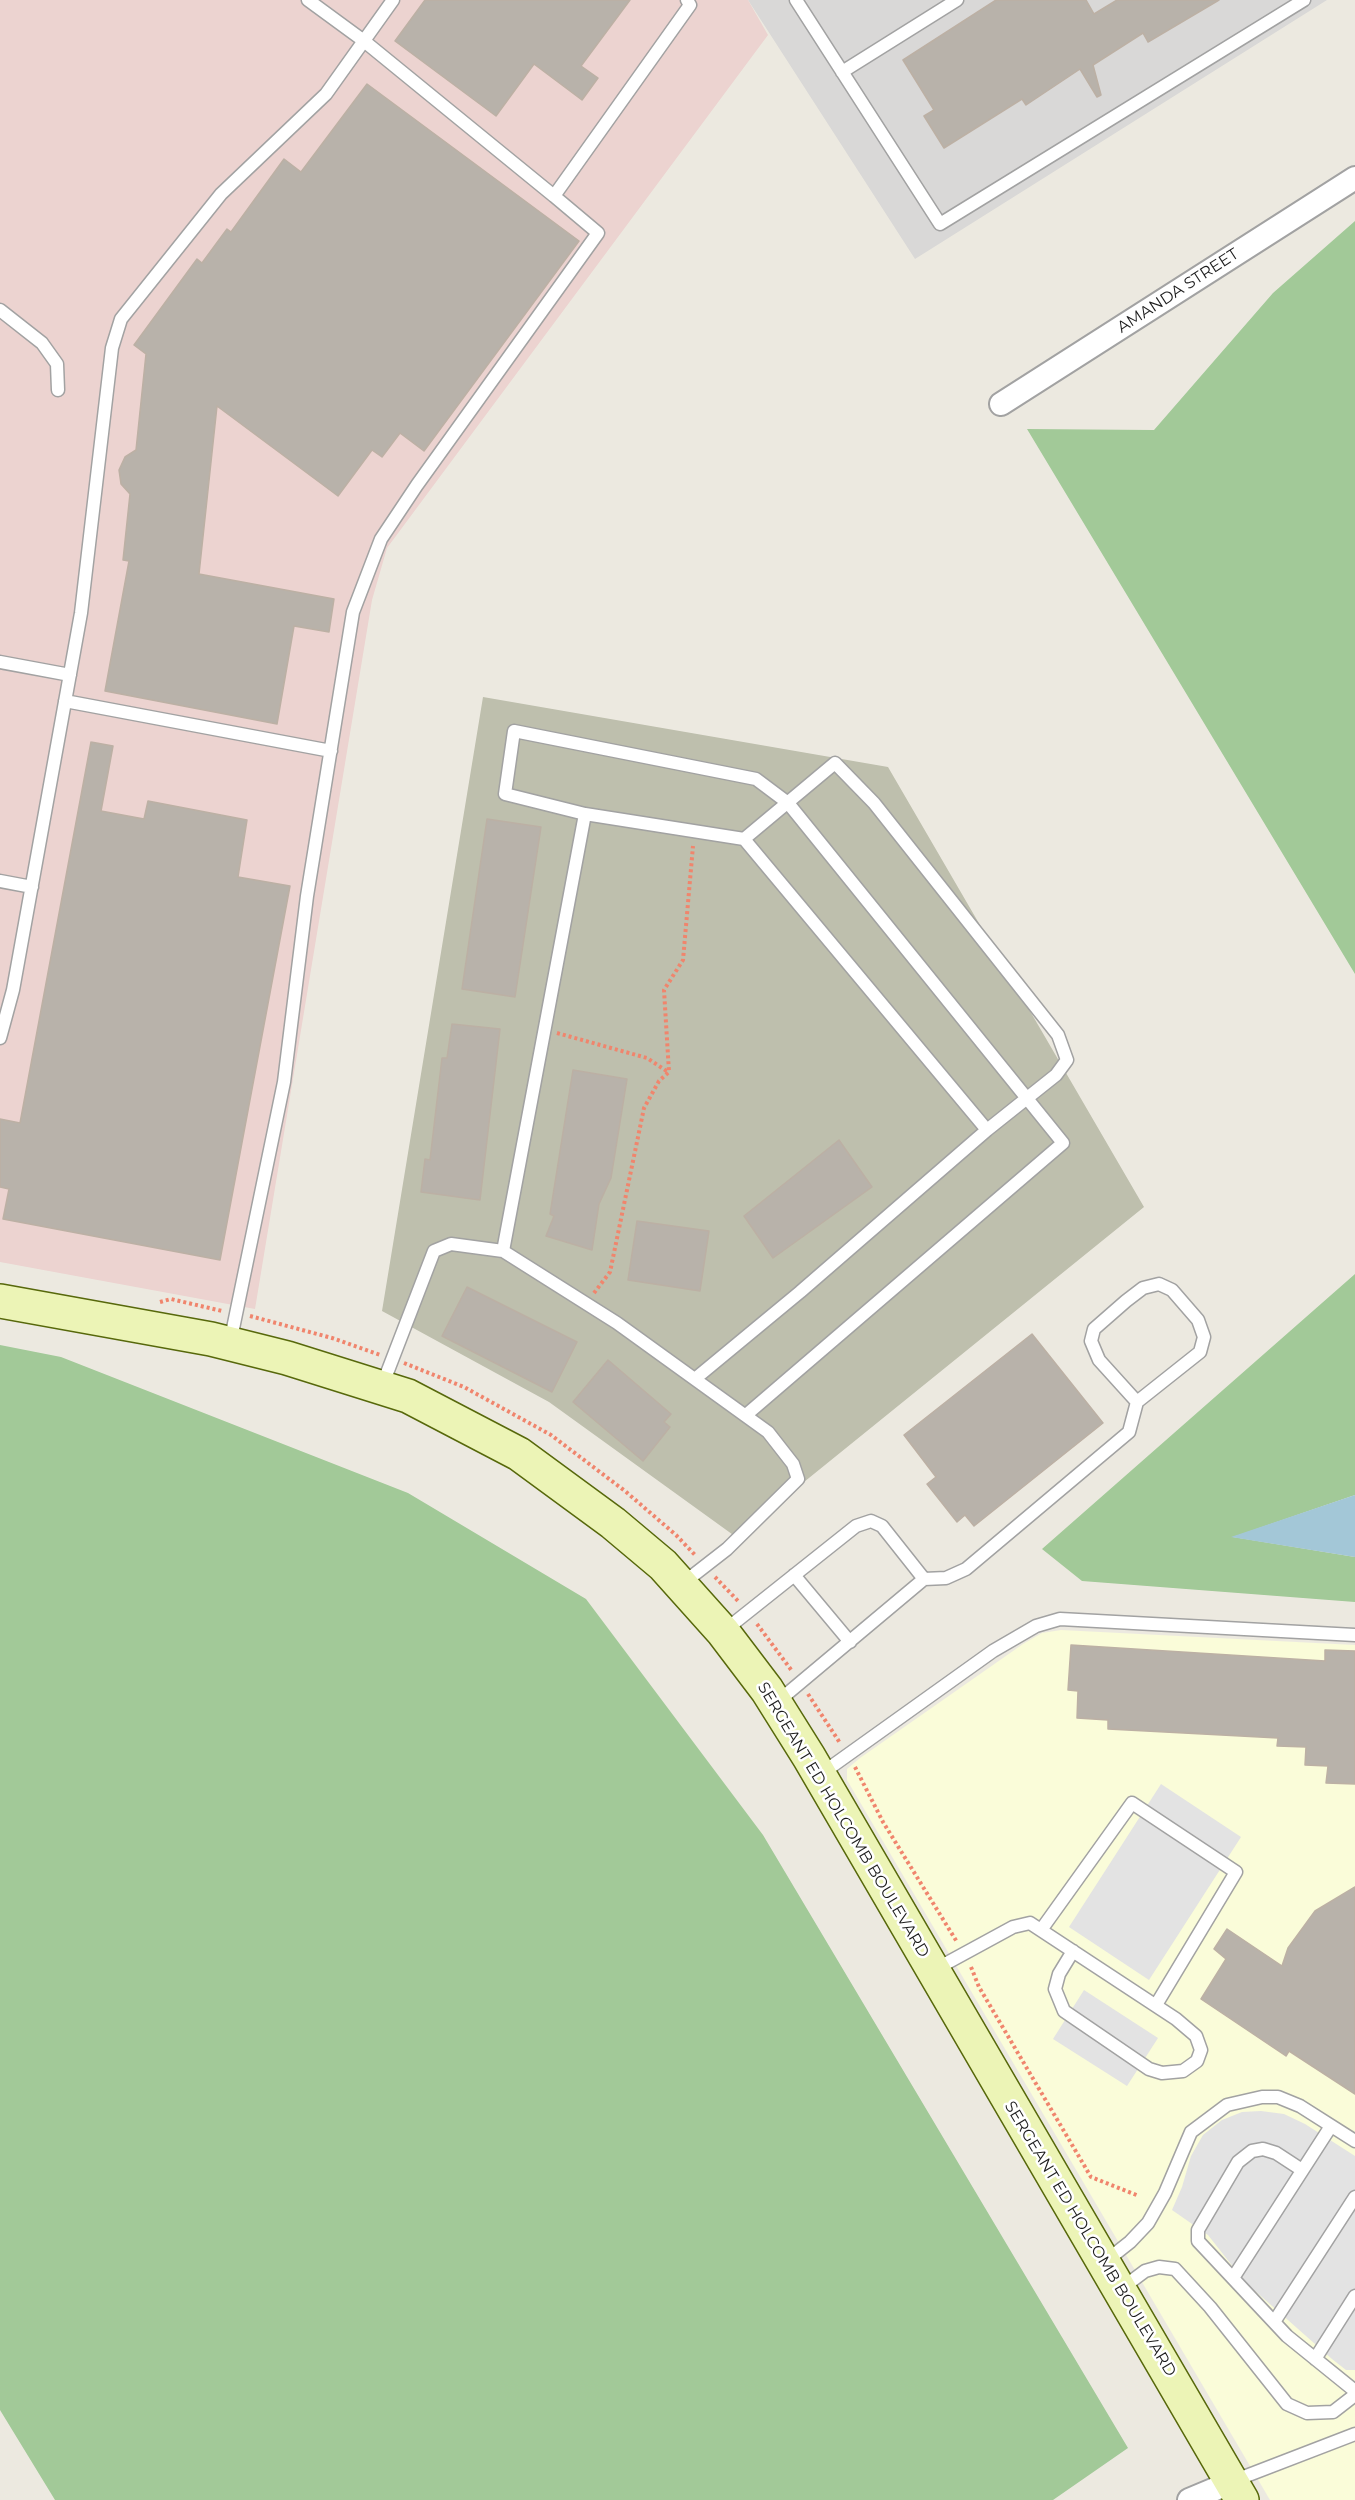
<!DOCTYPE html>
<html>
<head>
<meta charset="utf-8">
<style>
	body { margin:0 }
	canvas { display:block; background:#ece9e0 }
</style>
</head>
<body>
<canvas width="1355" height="2500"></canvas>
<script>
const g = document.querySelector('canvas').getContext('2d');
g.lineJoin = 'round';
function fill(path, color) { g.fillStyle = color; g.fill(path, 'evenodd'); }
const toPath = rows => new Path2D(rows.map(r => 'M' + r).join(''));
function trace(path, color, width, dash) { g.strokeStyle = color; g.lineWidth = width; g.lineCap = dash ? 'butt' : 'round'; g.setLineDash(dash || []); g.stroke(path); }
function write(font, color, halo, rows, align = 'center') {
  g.font = font + ' Montserrat,sans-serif'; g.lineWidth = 5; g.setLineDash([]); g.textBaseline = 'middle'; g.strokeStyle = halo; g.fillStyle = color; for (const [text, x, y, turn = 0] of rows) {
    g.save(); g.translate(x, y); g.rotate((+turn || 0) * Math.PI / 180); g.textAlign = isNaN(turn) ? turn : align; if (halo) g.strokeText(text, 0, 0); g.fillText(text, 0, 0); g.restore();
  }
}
const residential = toPath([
	[748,0,1327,0,915,259]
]);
const commercial = toPath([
	[0,0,748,0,768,35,387,548,372,600,255,1309,0,1262]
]);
const education = toPath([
	[1061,1630,1355,1645,1355,2500,1270,2500,847,1780,847,1769,860,1758,1023,1644,1042,1633]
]);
const construction = toPath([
	[483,697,888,767,1144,1207,736,1537,549,1402,382,1311]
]);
const forest = toPath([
	[1355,221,1355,974,1027,429,1154,430,1273,293],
	[1355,1274,1355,1495,1233,1537,1355,1557,1355,1602,1082,1581,1042,1549],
	[0,1345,61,1357,408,1493,586,1599,763,1835,1128,2448,1053,2500,55,2500,0,2410]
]);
const parking = toPath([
	[1161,1784,1241,1837,1149,1980,1069,1927],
	[1084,1990,1158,2038,1127,2086,1053,2039],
	[1261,2111,1284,2114,1305,2124,1355,2156,1355,2370,1346,2370,1332,2359,1245,2282,1208,2235,1172,2210,1182,2187,1191,2156,1203,2135,1222,2120,1242,2112]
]);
const water = toPath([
	[1355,1495,1355,1557,1231,1537]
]);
const building = toPath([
	[425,0,630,0,581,66,598,78,582,100,534,64,496,116,395,41,425,0],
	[996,0,1086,0,1094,14,1117,0,1219,0,1148,42,1143,33,1093,65,1101,95,1097,97,1080,69,1026,105,1022,99,944,148,924,116,934,110,903,60,996,0],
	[367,84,579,241,424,451,400,433,382,457,372,450,338,496,217,406,199,574,334,599,329,632,294,626,277,724,105,691,129,561,123,560,130,494,121,484,119,470,125,457,136,450,146,354,134,345,197,259,202,263,227,229,231,232,284,159,301,172,367,84],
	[91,742,113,746,101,811,144,819,148,801,247,820,238,877,290,886,220,1260,3,1219,9,1189,0,1187,0,1119,20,1123,91,742],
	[487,819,541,827,515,997,462,989,487,819],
	[452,1024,500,1029,480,1200,421,1192,425,1159,430,1160,442,1058,447,1058,452,1024],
	[573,1070,627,1079,611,1178,599,1204,592,1250,546,1236,554,1216,550,1214,573,1070],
	[839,1140,872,1187,773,1258,744,1216,839,1140],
	[637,1221,709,1231,700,1291,628,1280,637,1221],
	[467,1287,577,1342,552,1392,442,1336,467,1287],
	[1032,1334,1103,1423,974,1526,965,1515,957,1522,927,1484,936,1477,904,1435,1032,1334],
	[608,1360,671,1414,664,1422,670,1427,643,1461,573,1402,608,1360],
	[1071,1645,1325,1661,1325,1650,1355,1651,1355,1784,1326,1783,1328,1766,1305,1765,1306,1747,1277,1746,1278,1738,1108,1729,1108,1720,1077,1718,1078,1691,1068,1690,1071,1645],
	[1355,1887,1355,2094,1289,2051,1286,2056,1201,1999,1226,1959,1214,1949,1227,1929,1282,1966,1288,1948,1315,1911,1355,1887]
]);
const path = toPath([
	[557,1033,647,1058,668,1072],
	[594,1293,610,1272,644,1108,659,1081,669,1072,664,990,683,960,693,846],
	[160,1302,171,1299,222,1311],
	[250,1316,332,1338,380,1355],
	[404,1363,464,1387,551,1435,625,1491,676,1535,696,1556],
	[715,1577,739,1602],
	[757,1624,792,1671],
	[808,1694,840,1743],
	[855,1767,883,1822,957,1942],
	[971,1967,979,1987,1091,2177,1139,2196]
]);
const lane = toPath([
	[308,0,364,41,554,196,690,5,687,0],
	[796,0,940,224,1304,0],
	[842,72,957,0],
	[0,310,42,343,57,364,58,390],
	[0,662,70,675],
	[65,701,331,751],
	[585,814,744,839,987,1130,800,1292,696,1378],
	[744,839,835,763,874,803,1058,1035,1067,1060,1056,1075,987,1130],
	[0,881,32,887],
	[0,1038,13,990,81,613,112,348,121,319,221,194,326,94,393,0],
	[503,1251,585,814,505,794,514,731,756,779,788,803,1063,1143,746,1415],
	[230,1343,284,1082,307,896,353,612,381,539,417,485,598,233,554,196],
	[382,1386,434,1251,451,1244,503,1251,617,1323,768,1432,793,1464,798,1479,727,1549,682,1584],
	[794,1575,850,1642],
	[924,1579,946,1578,966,1569,1129,1432,1137,1402,1200,1352,1204,1337,1198,1320,1172,1290,1159,1284,1143,1288,1126,1301,1094,1329,1091,1341,1099,1360,1137,1402],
	[724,1631,856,1526,871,1521,882,1526,924,1579,776,1703],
	[821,1774,993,1651,1036,1626,1060,1619,1355,1635],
	[1041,1930,1132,1803,1236,1872,1156,2005],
	[934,1970,1013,1927,1030,1923,1176,2019,1196,2036,1201,2050,1197,2061,1183,2071,1162,2073,1149,2069,1064,2011,1055,1989,1059,1974,1073,1951],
	[1302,2170,1276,2153,1263,2149,1252,2151,1238,2162,1198,2230,1198,2241,1287,2336,1355,2391],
	[1106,2261,1130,2242,1148,2223,1165,2193,1191,2132,1227,2105,1262,2097,1278,2097,1300,2106,1355,2141],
	[1233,2278,1331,2126],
	[1121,2289,1145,2271,1159,2267,1175,2269,1210,2307,1287,2404,1307,2413,1333,2412,1355,2395],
	[1274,2322,1355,2197],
	[1315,2359,1355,2296],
	[1233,2481,1355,2434]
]);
const street = toPath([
	[1001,404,1355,178],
	[1189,2500,1232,2482]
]);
const secondary = toPath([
	[0,1301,211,1339,287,1358,408,1396,519,1454,613,1523,663,1565,723,1632,767,1690,809,1757,1242,2500]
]);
const streetNames = [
	["AMANDA STREET",1178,291,-33],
	["SERGEANT ED HOLCOMB BOULEVARD",843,1820,59],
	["SERGEANT ED HOLCOMB BOULEVARD",1090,2239,59]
];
fill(residential, '#d9d8d7');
fill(commercial, '#ecd3d0');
fill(education, '#fafcd9');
fill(construction, '#bebfad');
fill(forest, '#a2c998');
fill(parking, '#e3e3e3');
fill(water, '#a3c7d7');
fill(building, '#b8b2aa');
trace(building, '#bcb0a4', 1.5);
trace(lane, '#a2a2a2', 15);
trace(street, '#a2a2a2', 26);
trace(secondary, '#57680b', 36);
trace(path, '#f0856d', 4, [3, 3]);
trace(lane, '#fff', 12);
trace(street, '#fff', 22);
trace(secondary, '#ecf4b6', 33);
write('16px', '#1b1b1b', '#fff', streetNames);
</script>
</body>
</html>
